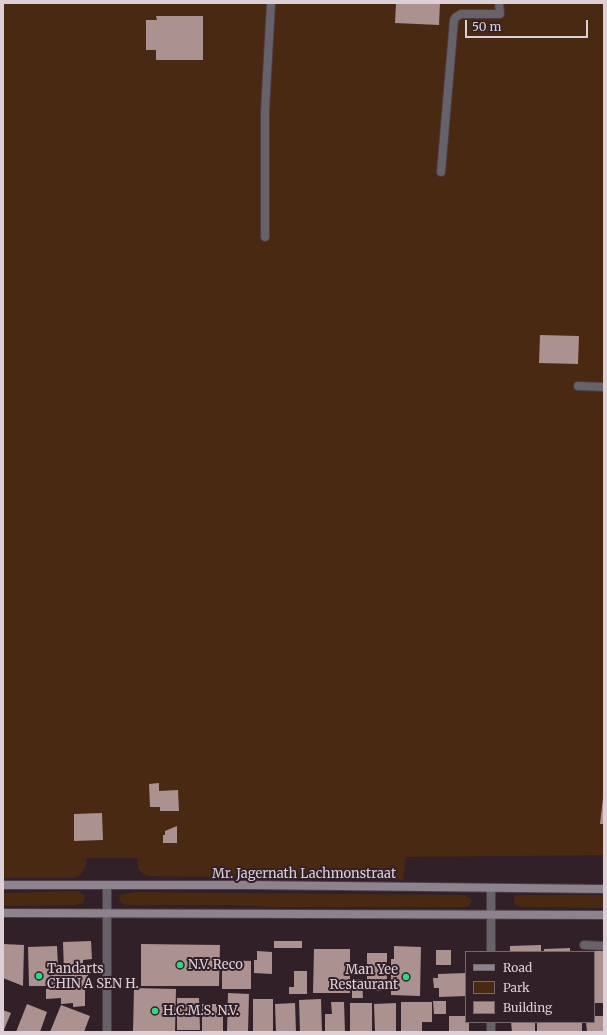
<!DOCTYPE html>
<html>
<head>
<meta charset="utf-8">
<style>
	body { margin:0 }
	#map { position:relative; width:607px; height:1035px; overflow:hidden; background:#322029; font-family:Merriweather,serif }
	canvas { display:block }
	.frame { position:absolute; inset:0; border:4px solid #dccfd5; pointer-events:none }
	.legend { position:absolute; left:465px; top:951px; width:130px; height:72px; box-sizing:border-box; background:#322029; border:1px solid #76666e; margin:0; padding:5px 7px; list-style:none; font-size:12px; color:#dccfd5 }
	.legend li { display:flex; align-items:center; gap:8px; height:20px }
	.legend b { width:20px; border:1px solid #76666e }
	.scale { position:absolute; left:465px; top:20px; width:123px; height:18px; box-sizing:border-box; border:2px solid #dccfd5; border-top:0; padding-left:5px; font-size:12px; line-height:14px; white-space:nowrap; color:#dccfd5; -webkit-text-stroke:3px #322029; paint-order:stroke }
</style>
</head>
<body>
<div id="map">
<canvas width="607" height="1035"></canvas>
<div class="frame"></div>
<ul class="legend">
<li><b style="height:5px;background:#8c838f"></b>Road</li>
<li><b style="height:11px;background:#492911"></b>Park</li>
<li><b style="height:11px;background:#ab918f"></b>Building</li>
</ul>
<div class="scale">50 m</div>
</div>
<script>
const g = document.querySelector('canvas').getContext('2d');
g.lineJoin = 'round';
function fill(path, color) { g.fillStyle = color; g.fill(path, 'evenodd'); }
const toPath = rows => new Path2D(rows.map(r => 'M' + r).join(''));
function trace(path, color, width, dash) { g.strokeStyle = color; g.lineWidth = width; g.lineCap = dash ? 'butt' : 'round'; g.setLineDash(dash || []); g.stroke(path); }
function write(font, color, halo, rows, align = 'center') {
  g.font = font + ' Merriweather,serif'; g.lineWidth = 4; g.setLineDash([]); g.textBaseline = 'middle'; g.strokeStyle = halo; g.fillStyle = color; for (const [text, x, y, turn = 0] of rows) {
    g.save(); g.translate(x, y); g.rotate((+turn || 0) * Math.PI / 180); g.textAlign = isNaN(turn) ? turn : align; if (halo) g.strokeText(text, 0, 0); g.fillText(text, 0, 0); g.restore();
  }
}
const green = toPath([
	[3,3,604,3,604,855,406,857,403,880,149,876,144,874,138,869,138,858,86,858,86,866,83,871,80,875,73,878,3,878],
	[78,891,84,895,85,897,83,903,75,905,3,906,3,893],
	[135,892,463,895,470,898,472,901,469,906,465,907,275,907,229,905,126,905,121,903,119,900,120,896,123,894],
	[518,895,604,895,604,908,524,907,518,906,514,903,514,897]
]);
const building = toPath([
	[396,3,440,3,439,25,395,23],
	[156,16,203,16,203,60,156,60,156,50,146,50,146,20,157,20],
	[540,335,579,336,578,364,539,363],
	[159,783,159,791,178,790,179,811,160,811,160,807,150,807,149,784],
	[603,798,604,798,604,824,600,824],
	[102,813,103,840,74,841,74,814],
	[177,826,177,843,163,843,163,835,165,835,165,831],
	[91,941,92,959,83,960,83,975,88,975,88,988,85,988,85,1006,73,1007,73,1003,61,1004,61,998,46,999,46,989,52,989,51,972,64,972,63,942],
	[274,941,302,941,302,948,274,948],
	[3,944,24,945,23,986,3,978],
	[141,944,220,945,219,986,141,986],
	[541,945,541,952,510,952,510,946],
	[57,946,58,966,50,966,51,986,29,986,28,947],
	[394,946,421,947,420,996,391,995,391,959,394,959],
	[570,948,570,952,544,952,544,949],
	[314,949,350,949,350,993,313,993],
	[436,950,451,950,451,965,436,965],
	[257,951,272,952,272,974,254,973,254,960,257,960],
	[594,951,604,951,604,1003,594,1003],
	[367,953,387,953,387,991,376,991,376,984,367,984],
	[222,960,251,961,251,989,222,989],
	[294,971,307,971,307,994,289,994,289,987,294,987],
	[466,973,466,996,439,997,439,988,434,988,433,978,438,978,438,974],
	[352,979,362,979,363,998,352,998],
	[134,988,176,989,175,1032,133,1032],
	[228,993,249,994,248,1032,227,1032],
	[177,998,199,998,200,1030,177,1030],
	[253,999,273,999,273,1031,253,1032],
	[321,999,322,1032,300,1032,299,1000],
	[433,1001,446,1001,446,1014,434,1014],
	[331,1002,344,1002,345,1032,325,1032,325,1014,332,1014],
	[401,1002,432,1002,432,1022,422,1022,422,1032,401,1032],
	[295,1003,296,1032,276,1032,275,1004],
	[350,1003,372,1003,372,1032,350,1032],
	[396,1003,396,1032,375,1032,374,1004],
	[27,1004,47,1012,40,1032,16,1032],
	[202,1004,223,1004,223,1032,202,1032],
	[61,1005,90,1016,84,1032,50,1032],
	[3,1010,11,1013,3,1032],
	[449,1016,466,1016,466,1022,469,1022,469,1032,449,1032],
	[594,1016,604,1016,604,1032,587,1032,586,1022,594,1022],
	[511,1022,535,1022,535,1032,512,1032],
	[537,1022,582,1022,582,1032,537,1032]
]);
const service = toPath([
	[441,172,454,20,456,17,461,14,500,14,499,3],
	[265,237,265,111,271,3],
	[578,386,604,387],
	[584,945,604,946]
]);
const minor = toPath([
	[491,952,491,888],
	[107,1032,107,885],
	[491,1032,491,1022]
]);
const secondary = toPath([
	[3,885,249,885,604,889],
	[3,913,604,915]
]);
const markers = [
	[180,965,4,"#30d882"],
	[39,976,4,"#30d882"],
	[406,977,4,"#30d882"],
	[155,1011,4,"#30d882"]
];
const streetNames = [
	["Mr. Jagernath Lachmonstraat",304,874]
];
const poiNames = [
	["N.V. Reco",188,965],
	["Tandarts",47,969],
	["CHIN A SEN H.",47,984],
	["Man Yee",398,970,"right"],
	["Restaurant",398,985,"right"],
	["H.C.M.S. N.V.",163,1011]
];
fill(green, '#492911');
fill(building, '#ab918f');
trace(service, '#4d3c45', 10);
trace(minor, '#4d3c45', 10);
trace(secondary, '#4d3c45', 10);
trace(service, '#676169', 8);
trace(minor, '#676169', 8);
trace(secondary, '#8c838f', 8);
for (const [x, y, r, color] of markers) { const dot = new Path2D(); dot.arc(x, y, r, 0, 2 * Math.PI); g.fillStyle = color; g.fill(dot); trace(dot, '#322029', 1.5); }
write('13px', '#dccfd5', '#322029', streetNames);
write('13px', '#dccfd5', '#322029', poiNames, 'left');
</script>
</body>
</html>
